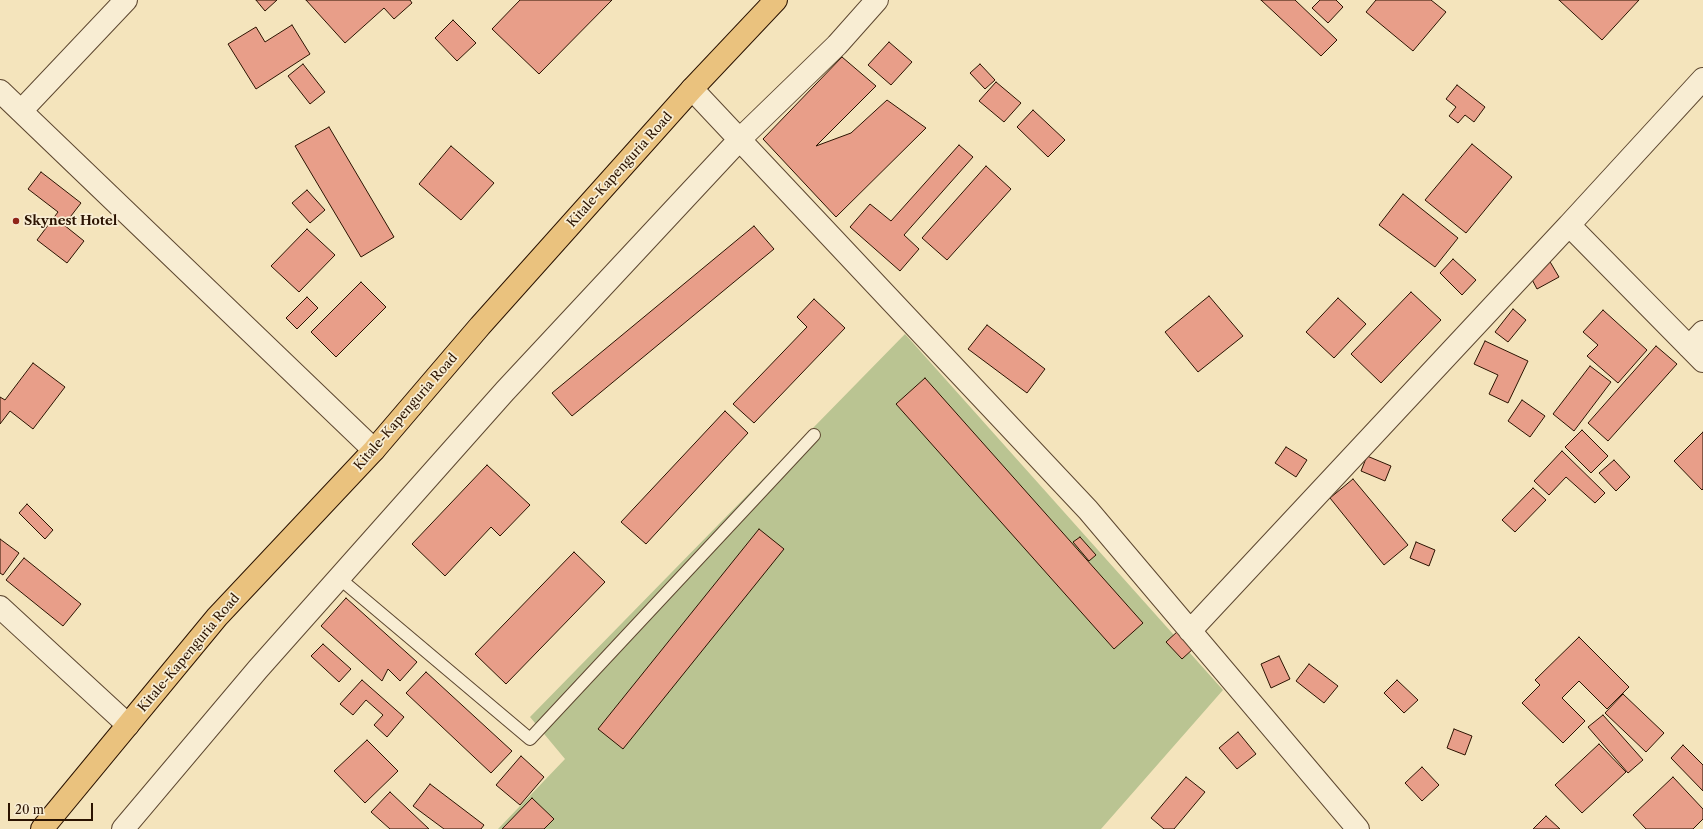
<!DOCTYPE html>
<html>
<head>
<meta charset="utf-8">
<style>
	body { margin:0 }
	#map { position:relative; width:1703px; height:829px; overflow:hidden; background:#f4e4bc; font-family:"Libre Caslon Text",serif }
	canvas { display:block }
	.scale { position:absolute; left:8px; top:803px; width:85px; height:18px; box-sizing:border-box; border:2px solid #2b1301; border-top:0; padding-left:5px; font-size:12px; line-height:14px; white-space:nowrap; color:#2b1301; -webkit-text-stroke:3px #f8edd3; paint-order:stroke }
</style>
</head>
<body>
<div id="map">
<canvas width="1703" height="829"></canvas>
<div class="scale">20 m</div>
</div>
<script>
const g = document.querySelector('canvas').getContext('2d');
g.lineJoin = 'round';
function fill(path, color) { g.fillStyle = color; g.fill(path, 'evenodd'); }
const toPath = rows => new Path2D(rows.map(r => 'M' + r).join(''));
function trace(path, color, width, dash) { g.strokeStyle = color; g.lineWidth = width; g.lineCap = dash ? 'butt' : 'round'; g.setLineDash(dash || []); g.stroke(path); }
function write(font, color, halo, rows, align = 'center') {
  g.font = font + ' "Libre Caslon Text",serif'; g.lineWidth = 3.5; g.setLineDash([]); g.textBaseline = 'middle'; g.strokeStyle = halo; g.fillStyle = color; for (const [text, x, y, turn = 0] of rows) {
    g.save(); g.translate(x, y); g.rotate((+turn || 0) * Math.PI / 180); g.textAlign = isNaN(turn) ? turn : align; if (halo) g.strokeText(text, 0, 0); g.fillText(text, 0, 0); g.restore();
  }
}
const green = toPath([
	[905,334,1223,690,1101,829,498,829,565,759,530,717]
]);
const building = toPath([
	[256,0,277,0,265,11,256,0],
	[306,0,410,0,412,3,394,19,384,8,345,43,306,0],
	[520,0,612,0,539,74,492,29,520,0],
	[1261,0,1295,0,1337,40,1321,56,1261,0],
	[1320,0,1336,0,1343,7,1328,23,1312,8,1320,0],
	[1376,0,1431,0,1446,12,1413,51,1366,12,1376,0],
	[1559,0,1639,0,1602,40,1559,0],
	[453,20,476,43,457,61,435,38,453,20],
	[292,25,310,54,256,89,228,44,256,27,265,42,292,25],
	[889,42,912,62,891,85,868,65,889,42],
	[842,57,876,86,816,146,851,133,887,100,926,128,836,217,763,139,842,57],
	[303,64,325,92,310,104,288,76,303,64],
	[980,64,995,80,985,89,970,73,980,64],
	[996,82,1021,103,1004,122,979,101,996,82],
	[1457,85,1485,107,1474,122,1465,115,1458,123,1449,116,1456,107,1446,99,1457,85],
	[1033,110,1065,140,1048,157,1017,127,1033,110],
	[329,127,394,237,361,257,295,146,329,127],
	[1472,144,1512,177,1466,233,1425,200,1472,144],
	[959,145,973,157,904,235,919,249,900,271,850,227,870,204,891,221,959,145],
	[451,146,494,183,461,220,419,184,451,146],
	[986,166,1011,189,947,260,922,238,986,166],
	[41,172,81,203,64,225,84,241,67,263,37,240,58,212,28,189,41,172],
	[307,190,325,210,310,223,292,203,307,190],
	[1403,194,1458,238,1435,267,1379,225,1403,194],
	[754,226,774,249,572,416,552,393,754,226],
	[307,229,335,255,299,292,271,266,307,229],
	[1453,259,1476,280,1462,295,1440,273,1453,259],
	[1549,260,1559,277,1537,289,1528,272,1549,260],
	[361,282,386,307,336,357,311,332,361,282],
	[1411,292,1441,320,1381,383,1351,354,1411,292],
	[1209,296,1243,336,1198,372,1165,332,1209,296],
	[307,297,318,308,297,329,286,318,307,297],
	[1338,298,1366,324,1334,358,1306,332,1338,298],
	[814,299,845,328,754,423,733,404,807,327,797,317,814,299],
	[1513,309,1526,320,1508,342,1495,332,1513,309],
	[1603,310,1647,350,1618,383,1587,356,1598,345,1583,332,1603,310],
	[987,325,1045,369,1027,393,968,349,987,325],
	[1485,341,1528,361,1508,403,1489,394,1498,375,1474,364,1485,341],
	[1656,346,1677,364,1608,441,1588,423,1656,346],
	[33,363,65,387,33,429,10,411,0,424,0,397,5,400,33,363],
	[1590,366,1611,382,1574,431,1553,414,1590,366],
	[925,378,1143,623,1114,649,896,404,925,378],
	[1522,400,1545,416,1530,437,1508,421,1522,400],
	[725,411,748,433,646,544,621,522,725,411],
	[1582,430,1608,456,1591,473,1565,447,1582,430],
	[1703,432,1703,489,1702,490,1674,461,1703,432],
	[1286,447,1307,460,1296,477,1275,463,1286,447],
	[1562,451,1605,493,1595,503,1566,477,1549,495,1534,481,1562,451],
	[1367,456,1391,466,1385,481,1361,471,1367,456],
	[1614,460,1630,477,1616,491,1599,473,1614,460],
	[487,465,530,505,500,536,491,527,445,576,412,544,487,465],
	[1353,479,1408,545,1384,565,1330,498,1353,479],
	[1533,488,1546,500,1515,532,1502,520,1533,488],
	[27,504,53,530,45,539,19,513,27,504],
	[759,529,784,549,623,749,598,729,759,529],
	[1080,537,1096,555,1089,561,1073,542,1080,537],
	[0,539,19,553,3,575,0,573,0,539],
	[1416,542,1435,550,1429,566,1410,558,1416,542],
	[574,552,605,582,506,684,475,654,574,552],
	[24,558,81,604,63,626,6,580,24,558],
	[346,598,417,662,400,681,388,669,382,681,321,626,346,598],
	[1178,631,1194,648,1182,659,1166,642,1178,631],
	[1579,637,1629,687,1607,709,1579,681,1562,698,1585,721,1563,743,1522,703,1540,685,1535,680,1579,637],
	[323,644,351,669,339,682,311,656,323,644],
	[1279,656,1290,679,1271,688,1261,664,1279,656],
	[1309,664,1338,686,1324,703,1296,681,1309,664],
	[426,672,512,751,491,773,406,693,426,672],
	[362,680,404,717,387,737,374,725,383,715,366,700,353,715,340,704,362,680],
	[1397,680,1418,700,1404,713,1384,693,1397,680],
	[1623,694,1664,733,1646,752,1605,713,1623,694],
	[1603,715,1643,760,1628,773,1588,727,1603,715],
	[1454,729,1472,736,1465,755,1447,748,1454,729],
	[1238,732,1256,754,1237,769,1219,748,1238,732],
	[367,740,398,771,365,803,334,771,367,740],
	[1599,744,1626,772,1582,813,1555,785,1599,744],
	[1683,745,1703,765,1703,791,1671,758,1683,745],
	[521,756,544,777,520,805,496,785,521,756],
	[1422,767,1439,785,1422,801,1405,783,1422,767],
	[1186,777,1205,792,1174,829,1164,829,1151,818,1186,777],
	[1673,777,1703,809,1703,819,1693,829,1646,829,1633,815,1673,777],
	[430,784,484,825,481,829,444,829,413,806,430,784],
	[390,792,429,829,390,829,371,812,390,792],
	[532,798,554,819,544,829,502,829,532,798],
	[1546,816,1560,829,1533,829,1546,816]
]);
const service = toPath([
	[339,578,530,739,814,435]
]);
const minor = toPath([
	[1703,79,1569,225,1703,361],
	[692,89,1088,510,1358,829],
	[0,91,374,450],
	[21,111,126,0],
	[1689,347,1703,332],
	[0,607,128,725],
	[1190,631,1569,225],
	[123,829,258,669,505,391,740,139,837,45,877,0]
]);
const trunk = toPath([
	[42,829,217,617,374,450,480,326,692,89,776,0]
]);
const markers = [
	[16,221,4,"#8f2418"]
];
const streetNames = [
	["Kitale-Kapenguria Road",620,170,-48],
	["Kitale-Kapenguria Road",406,412,-49],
	["Kitale-Kapenguria Road",189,653,-50]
];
const poiNames = [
	["Skynest Hotel",24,221]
];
fill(green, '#bac492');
fill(building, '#e89e89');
trace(building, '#2b1301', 1);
trace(service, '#5d4730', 14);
trace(minor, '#5d4730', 24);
trace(trunk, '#2b1301', 24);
trace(service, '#f8edd3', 12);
trace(minor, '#f8edd3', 22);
trace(trunk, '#eac27e', 22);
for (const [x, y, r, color] of markers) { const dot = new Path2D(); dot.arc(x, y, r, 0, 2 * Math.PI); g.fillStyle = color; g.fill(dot); trace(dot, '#f8edd3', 1.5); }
write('13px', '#2b1301', '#f8edd3', streetNames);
write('bold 13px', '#2b1301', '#f8edd3', poiNames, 'left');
</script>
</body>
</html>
